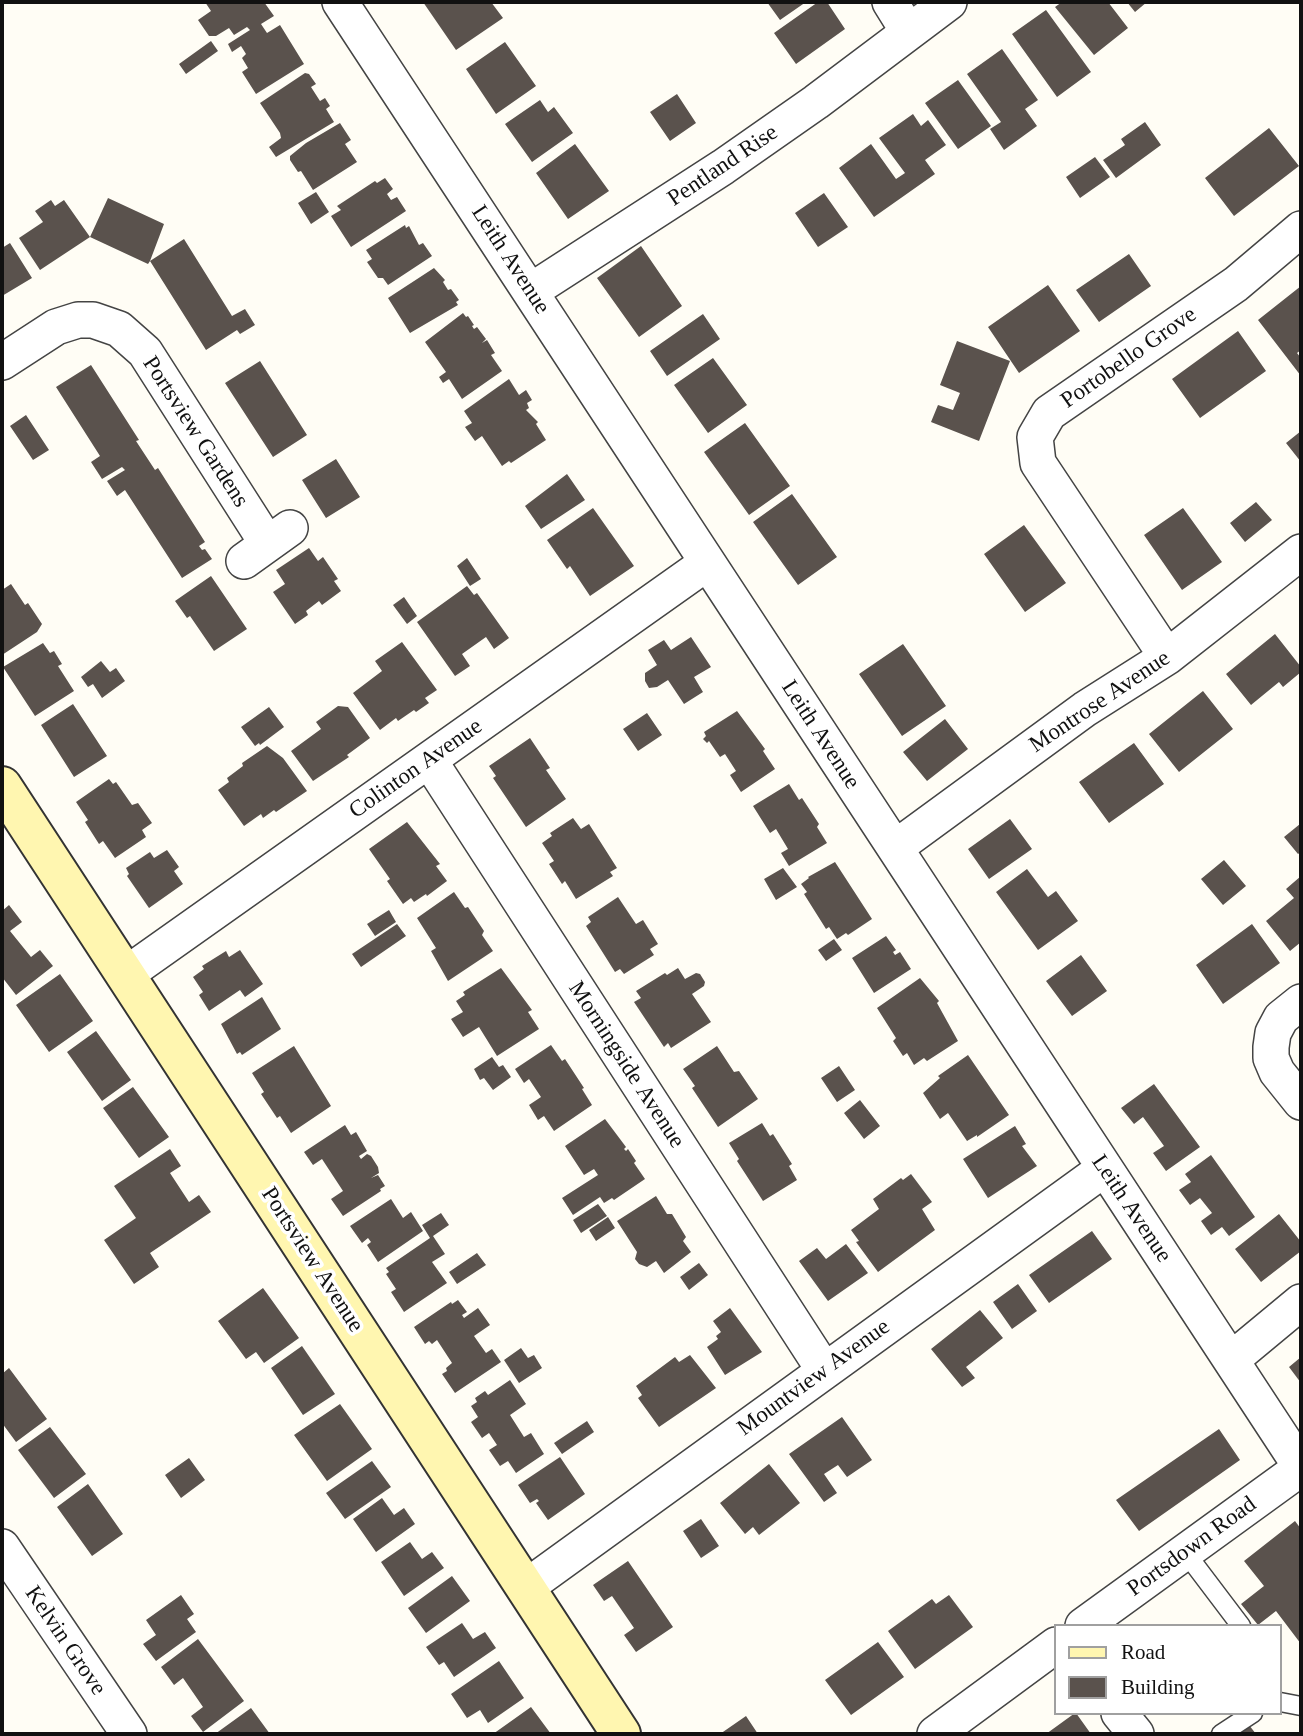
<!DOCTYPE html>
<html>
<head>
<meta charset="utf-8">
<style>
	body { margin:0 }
	#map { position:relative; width:1303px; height:1736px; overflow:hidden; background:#fffdf5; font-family:Georgia,serif }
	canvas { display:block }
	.frame { position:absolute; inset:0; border:4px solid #111; pointer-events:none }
	.legend { position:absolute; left:1054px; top:1624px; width:228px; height:91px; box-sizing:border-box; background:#fff; border:2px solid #a0a0a0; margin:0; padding:9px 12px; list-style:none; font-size:21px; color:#111 }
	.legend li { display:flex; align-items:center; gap:14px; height:35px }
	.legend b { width:35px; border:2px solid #a0a0a0 }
</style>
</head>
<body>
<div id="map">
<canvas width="1303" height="1736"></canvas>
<div class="frame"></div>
<ul class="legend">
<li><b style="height:9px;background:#fff6b0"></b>Road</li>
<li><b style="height:19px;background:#5a524d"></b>Building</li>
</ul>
</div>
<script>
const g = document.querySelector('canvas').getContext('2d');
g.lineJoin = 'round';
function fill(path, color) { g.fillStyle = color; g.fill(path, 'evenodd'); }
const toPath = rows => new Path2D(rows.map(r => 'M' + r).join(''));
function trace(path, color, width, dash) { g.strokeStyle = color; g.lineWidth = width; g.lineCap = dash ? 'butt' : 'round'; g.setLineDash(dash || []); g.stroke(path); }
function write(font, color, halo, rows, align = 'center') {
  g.font = font + ' Georgia,serif'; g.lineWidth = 7; g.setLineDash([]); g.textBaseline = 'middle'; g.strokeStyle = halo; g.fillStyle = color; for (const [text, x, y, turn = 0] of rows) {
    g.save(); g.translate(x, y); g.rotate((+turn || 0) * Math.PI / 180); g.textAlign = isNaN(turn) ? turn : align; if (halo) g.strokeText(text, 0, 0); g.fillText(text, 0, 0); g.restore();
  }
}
const building = toPath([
	[205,2,264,2,274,16,261,24,267,33,280,25,304,64,256,94,242,72,248,68,242,58,246,54,241,46,232,52,228,44,250,30,247,27,234,35,229,28,216,36,209,36,198,20,211,11],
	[423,2,491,2,503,18,456,50],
	[767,2,806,2,780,20],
	[818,2,827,2,845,29,796,64,774,33],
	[1062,2,1108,2,1128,28,1094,55,1055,7],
	[1127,2,1147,2,1135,12],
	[1046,10,1091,72,1057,97,1012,34],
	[211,41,218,51,186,74,179,64],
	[505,42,536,86,496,114,466,69],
	[1002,49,1038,100,1025,109,1037,126,1004,150,990,129,1001,122,967,74],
	[305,73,309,74,316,84,311,87,320,101,325,98,330,106,326,109,334,122,276,157,269,147,281,138,280,133,260,103],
	[958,80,991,126,958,149,925,103],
	[677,94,696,123,670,141,650,112],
	[540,100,548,112,554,107,573,133,532,162,505,124],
	[913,114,921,126,928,120,946,145,925,160,935,174,874,217,839,168,871,144,896,179,905,173,879,138],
	[1145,122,1161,145,1116,178,1103,160,1125,145,1121,139],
	[340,123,351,140,345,144,357,162,313,190,301,171,298,172,290,160,290,156,306,143],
	[1269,128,1299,166,1234,216,1205,178],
	[575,144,609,191,568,219,536,173],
	[1095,157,1110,177,1080,198,1066,177],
	[385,178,393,189,387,194,391,200,397,197,406,211,351,247,331,216,341,210,337,206,375,181,377,183],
	[316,192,329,212,311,224,298,203],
	[824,193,848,227,818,247,795,213],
	[108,198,164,224,150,261,184,239,232,316,245,309,255,325,240,334,237,330,206,350,150,261,148,264,90,237],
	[51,200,55,206,64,200,90,237,40,270,19,238,43,222,35,211],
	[405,225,406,228,409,226,419,245,423,243,432,256,388,285,383,278,378,278,367,262,372,259,366,250],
	[10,243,32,278,2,296,2,248],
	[641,246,682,306,639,337,597,278],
	[1129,254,1151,286,1099,322,1076,290],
	[434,268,445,280,443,282,448,290,451,289,459,300,456,302,458,305,410,333,388,298],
	[1048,285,1080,331,1019,373,988,327],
	[1301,286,1301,350,1297,353,1301,358,1301,376,1258,320],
	[463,313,466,317,468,316,474,325,472,326,474,329,477,327,486,339,482,343,487,340,495,353,491,355,502,371,462,399,449,379,443,383,439,377,446,372,425,342],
	[703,314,720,339,667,376,650,351],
	[1238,331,1266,371,1200,418,1172,379],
	[957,341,1010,361,979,441,931,422,938,405,953,410,960,393,940,385],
	[713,358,747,405,708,433,674,385],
	[260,361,307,435,273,457,225,383],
	[91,365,139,440,136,441,155,470,158,468,205,542,199,546,202,550,205,549,212,559,182,578,125,490,117,496,107,481,125,470,122,467,102,479,91,462,100,456,56,387],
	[509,379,519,395,526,390,532,400,527,403,529,408,526,410,538,422,536,424,546,440,511,463,509,461,502,466,482,436,475,441,465,427,472,423,464,411],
	[26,415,49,450,33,460,10,426],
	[745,423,790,486,749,515,704,452],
	[1301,431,1301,462,1286,443],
	[336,459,360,497,326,518,302,480],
	[567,474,585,500,541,529,525,506],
	[792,494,837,557,798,585,753,522],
	[1256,502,1272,520,1245,542,1230,523],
	[593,508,634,566,590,596,570,566,567,569,547,540],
	[1183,508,1222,562,1182,590,1144,535],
	[1024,525,1066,583,1025,612,984,554],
	[309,548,318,561,323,557,338,579,334,581,341,591,322,605,319,601,306,611,308,615,295,624,273,592,285,584,276,570],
	[467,558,481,579,470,586,457,566],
	[211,576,247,629,214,651,190,616,187,618,175,601],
	[11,584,25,605,28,603,42,624,37,632,2,655,2,590],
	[467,586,474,595,477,593,509,638,494,649,486,637,462,654,470,666,455,676,417,622],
	[404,597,417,616,407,624,393,605],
	[1275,634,1301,667,1301,672,1283,687,1279,682,1251,705,1226,674],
	[691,637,711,667,694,677,703,692,684,704,668,680,657,687,649,688,645,681,645,673,657,665,648,650,664,640,671,650],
	[402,642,437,690,425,698,429,703,416,712,414,710,398,721,396,718,380,730,353,693,382,671,375,661],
	[43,643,50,653,54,651,62,664,58,666,74,691,35,716,3,667],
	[903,644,946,706,902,736,859,674],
	[101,661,110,672,116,668,125,681,102,698,93,684,88,687,81,677],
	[1203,691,1233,729,1179,772,1149,734],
	[73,704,107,756,74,777,41,725],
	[338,706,348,707,370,738,347,755,349,757,313,781,291,751,321,729,316,722],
	[269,707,284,727,260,745,259,743,255,746,241,727],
	[737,711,765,749,763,751,775,769,741,792,730,775,736,771,725,754,720,757,709,741,707,743,703,739,706,736,704,732],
	[647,713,662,735,638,751,623,729],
	[945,719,968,749,927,781,903,752],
	[530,738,550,768,546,770,566,799,526,827,493,778,496,776,489,766],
	[1134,743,1164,784,1109,823,1079,782],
	[267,746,283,758,307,791,276,812,274,810,263,818,261,814,244,826,218,790,229,782,227,778,243,766,242,763],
	[109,779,113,784,116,782,132,805,138,803,152,823,142,830,146,837,115,858,103,841,99,844,85,822,88,820,76,802],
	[789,784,799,800,802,798,819,824,817,827,827,843,789,866,781,853,788,849,776,829,770,833,753,806],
	[573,818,581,829,589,824,617,868,610,872,613,876,576,899,565,881,562,884,549,864,554,861,542,843,552,836,550,833],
	[1010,819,1032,849,989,879,968,849],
	[407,822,440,864,436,866,447,881,427,896,426,894,414,902,411,898,403,904,387,881,390,879,369,849],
	[1300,824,1301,852,1298,854,1284,837],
	[167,850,179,867,174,871,183,884,149,908,127,876,129,874,126,868,150,852,154,858],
	[1224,860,1246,886,1223,905,1201,879],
	[835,862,872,919,848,935,846,933,837,939,829,927,826,929,804,894,807,892,801,884,809,878,808,877],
	[783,868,797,887,776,900,764,879],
	[1027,869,1048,897,1056,891,1078,921,1038,950,996,892],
	[1301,876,1301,942,1290,951,1266,921,1294,898,1286,889],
	[454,892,465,908,468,907,484,931,482,935,493,951,448,981,431,951,436,948,417,918],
	[618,897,636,924,643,920,658,944,650,949,654,955,624,974,620,969,615,972,586,926,591,922,588,917],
	[9,905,22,922,10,931,31,957,40,950,53,966,16,995,2,977,2,911],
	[389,910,396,922,375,936,367,924],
	[397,924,406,936,361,967,352,954],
	[1252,924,1280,963,1223,1004,1196,965],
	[886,936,896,950,893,952,895,955,900,952,911,969,874,993,852,958],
	[834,939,842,950,826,961,818,950],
	[240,950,263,984,245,997,240,990,209,1011,199,995,203,992,193,977,204,969,202,966,226,951,229,957],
	[1081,955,1107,991,1072,1016,1046,981],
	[501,968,532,1010,528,1012,539,1029,497,1056,479,1027,463,1037,451,1019,463,1012,456,1001,465,995,463,992],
	[678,968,685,979,696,973,700,974,705,982,704,986,692,994,711,1022,671,1048,668,1043,664,1047,634,1002,641,998,636,991,665,973,667,975],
	[60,974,93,1021,49,1052,16,1005],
	[920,978,939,1001,937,1003,958,1041,927,1061,924,1058,914,1065,907,1053,903,1056,893,1041,896,1038,877,1008],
	[262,997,281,1029,242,1055,240,1052,237,1054,221,1024],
	[96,1031,131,1080,102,1101,67,1052],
	[551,1045,562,1061,565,1059,584,1088,582,1089,592,1105,554,1131,544,1116,538,1120,529,1105,541,1097,529,1079,524,1083,515,1069],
	[294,1046,331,1106,291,1133,280,1116,277,1118,261,1094,264,1092,252,1073],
	[717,1046,734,1072,739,1071,758,1099,718,1127,692,1088,695,1086,683,1069],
	[968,1055,1009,1115,977,1137,977,1135,967,1141,948,1113,940,1119,923,1093,940,1078,938,1076],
	[492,1057,499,1067,503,1065,511,1077,493,1090,484,1078,480,1080,474,1069],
	[839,1066,855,1090,837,1102,821,1078],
	[1154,1084,1200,1147,1166,1171,1153,1153,1164,1146,1143,1117,1134,1124,1121,1108],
	[133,1087,169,1137,139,1158,103,1108],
	[860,1100,880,1126,864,1139,844,1113],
	[605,1119,626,1147,624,1149,626,1151,628,1149,636,1161,634,1163,645,1179,614,1200,612,1198,604,1203,600,1197,573,1215,562,1198,598,1175,594,1169,584,1175,565,1146],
	[762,1123,770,1136,773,1134,792,1164,789,1166,797,1180,763,1201,737,1161,739,1159,729,1143],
	[345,1125,351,1135,356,1132,367,1151,359,1156,361,1159,367,1154,371,1156,378,1167,379,1173,371,1178,378,1175,385,1186,380,1189,381,1191,343,1216,331,1199,343,1191,322,1159,313,1165,304,1152],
	[1015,1126,1026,1144,1022,1146,1037,1166,988,1198,963,1159],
	[170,1149,181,1166,170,1173,189,1202,199,1195,211,1212,150,1253,159,1267,134,1284,104,1240,136,1218,114,1186],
	[1211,1155,1255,1217,1229,1236,1222,1227,1211,1235,1201,1221,1212,1213,1200,1198,1190,1205,1179,1190,1191,1182,1185,1174],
	[911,1174,932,1202,922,1209,935,1230,878,1272,856,1242,859,1241,851,1230,879,1209,873,1199,901,1178,903,1180],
	[656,1196,667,1214,672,1214,686,1237,683,1241,691,1252,664,1273,656,1261,647,1267,639,1264,635,1259,637,1252,617,1221],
	[391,1199,403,1218,411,1212,423,1231,378,1262,367,1245,371,1242,368,1238,362,1243,350,1226],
	[598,1204,607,1216,581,1233,573,1220],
	[441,1213,449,1225,433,1236,445,1254,432,1262,447,1283,404,1312,391,1292,396,1289,386,1274,389,1272,386,1268,430,1238,422,1225],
	[1279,1214,1301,1242,1301,1251,1261,1282,1235,1249],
	[608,1217,615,1228,596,1241,589,1230],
	[1092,1231,1112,1259,1049,1303,1029,1275],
	[846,1244,868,1273,828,1301,799,1261,817,1248,826,1259],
	[477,1253,486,1265,457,1284,449,1272],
	[699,1263,708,1275,689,1290,680,1277],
	[1018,1284,1037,1311,1012,1329,993,1302],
	[263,1288,299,1338,264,1363,256,1352,246,1359,218,1321],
	[458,1300,467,1312,462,1315,464,1318,478,1308,490,1325,474,1336,486,1353,492,1349,501,1362,455,1393,442,1374,447,1371,446,1368,452,1363,437,1340,432,1344,429,1341,425,1344,414,1327,451,1302,452,1304],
	[730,1308,762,1352,725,1375,707,1347,718,1339,716,1336,721,1332,713,1321],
	[980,1310,1003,1338,966,1367,975,1378,962,1387,931,1349],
	[302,1346,335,1394,303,1415,271,1368],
	[521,1348,528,1358,534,1355,542,1368,519,1383,504,1360],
	[690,1355,716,1388,659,1427,638,1398,642,1395,636,1386,675,1357,679,1362],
	[1301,1357,1301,1383,1289,1367],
	[9,1368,47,1419,16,1442,2,1423,2,1374],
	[510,1380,526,1404,510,1415,524,1437,531,1433,544,1454,516,1473,508,1461,500,1466,489,1450,497,1445,489,1433,482,1438,471,1422,478,1417,471,1406,477,1402,475,1398,485,1391,488,1395],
	[340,1404,372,1449,327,1481,294,1435],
	[842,1417,872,1460,847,1477,838,1465,824,1474,837,1493,824,1502,789,1454],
	[587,1421,594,1432,562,1454,554,1443],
	[50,1427,86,1474,54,1498,18,1450],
	[1219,1429,1240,1460,1139,1531,1116,1500],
	[560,1457,585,1494,548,1520,536,1503,539,1501,537,1499,530,1503,518,1485],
	[189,1458,205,1480,181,1498,165,1475],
	[372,1461,391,1487,345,1519,326,1493],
	[769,1464,800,1503,759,1535,753,1527,745,1534,720,1503],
	[88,1484,123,1534,92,1556,57,1507],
	[382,1498,394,1515,404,1508,415,1524,376,1552,353,1519],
	[701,1519,719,1546,701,1558,683,1531],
	[1295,1521,1301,1529,1301,1644,1276,1611,1258,1625,1241,1604,1264,1586,1244,1561],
	[410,1542,422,1559,432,1552,444,1568,404,1596,381,1562],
	[628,1561,673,1627,636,1652,624,1635,634,1628,612,1596,604,1601,593,1585],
	[452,1576,470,1601,426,1633,408,1608],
	[181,1595,194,1614,187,1619,196,1632,156,1661,143,1644,156,1635,146,1620],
	[949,1595,973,1627,915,1669,888,1631,932,1599,936,1604],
	[462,1623,473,1639,485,1632,496,1648,454,1677,444,1662,439,1665,426,1647],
	[198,1639,244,1701,203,1732,191,1716,203,1707,183,1678,174,1685,161,1667],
	[878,1642,904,1677,851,1715,825,1680],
	[499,1661,524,1698,488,1723,480,1710,467,1718,451,1694],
	[531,1707,551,1734,493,1734],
	[251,1708,270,1734,215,1734],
	[1076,1713,1091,1734,1046,1734,1075,1713],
	[746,1716,758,1734,720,1734],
	[1249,1725,1256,1734,1237,1734]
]);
const lane = toPath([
	[1185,1552,1241,1626],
	[1280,1702,1301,1706],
	[1221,1734,1253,1713]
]);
const street = toPath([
	[340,2,1301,1467],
	[890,2,908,31],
	[531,291,723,167,816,102,949,2],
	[2,362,56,327,78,320,93,320,119,329,145,352,267,543],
	[244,561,290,528],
	[1167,657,1038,463,1035,437,1049,413,1236,284,1301,229],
	[429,760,824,1370],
	[895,848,1085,709,1167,657,1301,552],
	[125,975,707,563],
	[1301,1002,1281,1018,1273,1033,1271,1047,1271,1058,1277,1072,1301,1102],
	[1231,1360,1301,1302],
	[2,1547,129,1734],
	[525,1588,1104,1169],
	[1083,1626,1301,1468],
	[1119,1713,1136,1734],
	[935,1734,1056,1645]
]);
const secondary = toPath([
	[2,786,621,1734]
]);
const streetNames = [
	["Pentland Rise",723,166,-34],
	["Leith Avenue",510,260,57],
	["Portobello Grove",1129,358,-35],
	["Portsview Gardens",195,432,57],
	["Montrose Avenue",1100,702,-34],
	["Leith Avenue",820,735,57],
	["Colinton Avenue",416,769,-35],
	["Morningside Avenue",626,1065,57],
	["Leith Avenue",1131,1209,56],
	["Portsview Avenue",312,1260,57],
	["Mountview Avenue",814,1378,-36],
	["Portsdown Road",1192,1547,-36],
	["Kelvin Grove",65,1641,56]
];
fill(building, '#5a524d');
trace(lane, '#444', 21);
trace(street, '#444', 38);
trace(secondary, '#333', 42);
trace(lane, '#fff', 18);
trace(street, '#fff', 35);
trace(secondary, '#fff6b0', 38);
write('23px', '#111', '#fff', streetNames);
</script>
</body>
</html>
